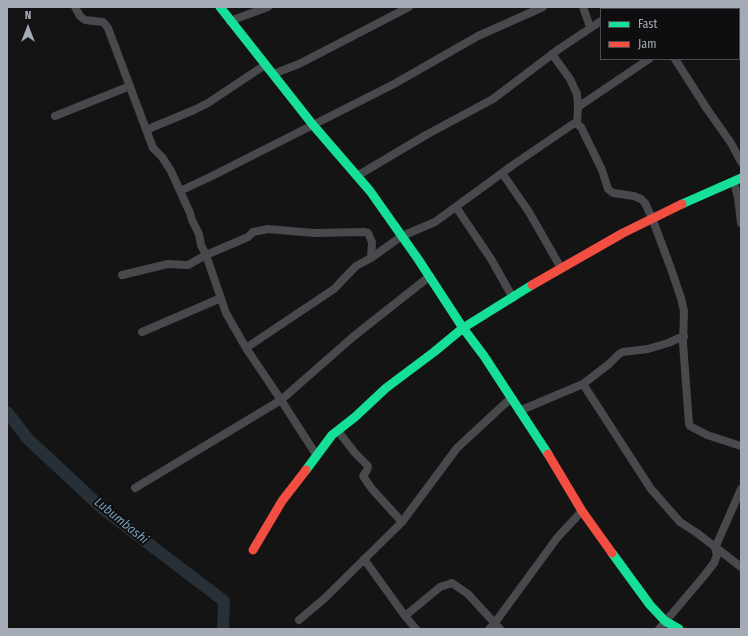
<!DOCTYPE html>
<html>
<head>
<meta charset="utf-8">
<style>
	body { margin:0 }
	#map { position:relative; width:748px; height:636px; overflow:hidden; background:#141414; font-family:"Fira Sans Condensed",sans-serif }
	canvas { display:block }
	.frame { position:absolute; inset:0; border:8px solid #a4abb6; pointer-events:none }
	.legend { position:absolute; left:600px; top:8px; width:140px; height:52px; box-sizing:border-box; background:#0e0e10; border:1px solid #4a4d52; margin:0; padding:5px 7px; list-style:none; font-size:12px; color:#a4abb6 }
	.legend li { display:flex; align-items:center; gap:8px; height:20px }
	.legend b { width:20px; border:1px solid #4a4d52 }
	.north { position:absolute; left:8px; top:8px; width:40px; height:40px; -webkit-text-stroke:3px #0e0e10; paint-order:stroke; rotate:0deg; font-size:11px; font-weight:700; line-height:16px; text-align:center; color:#a4abb6 }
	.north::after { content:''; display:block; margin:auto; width:14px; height:18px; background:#a4abb6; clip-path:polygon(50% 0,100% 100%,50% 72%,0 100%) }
</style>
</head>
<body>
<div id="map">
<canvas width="748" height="636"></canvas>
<div class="frame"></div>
<ul class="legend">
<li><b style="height:5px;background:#16e098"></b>Fast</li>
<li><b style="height:5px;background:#f24e42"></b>Jam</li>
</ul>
<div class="north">N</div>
</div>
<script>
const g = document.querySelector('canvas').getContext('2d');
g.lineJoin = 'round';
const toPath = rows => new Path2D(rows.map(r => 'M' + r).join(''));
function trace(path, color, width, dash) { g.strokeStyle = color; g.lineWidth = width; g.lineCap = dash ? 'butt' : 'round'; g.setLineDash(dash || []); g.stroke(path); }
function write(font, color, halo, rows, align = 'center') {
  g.font = font + ' "Fira Sans Condensed",sans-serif'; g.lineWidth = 4; g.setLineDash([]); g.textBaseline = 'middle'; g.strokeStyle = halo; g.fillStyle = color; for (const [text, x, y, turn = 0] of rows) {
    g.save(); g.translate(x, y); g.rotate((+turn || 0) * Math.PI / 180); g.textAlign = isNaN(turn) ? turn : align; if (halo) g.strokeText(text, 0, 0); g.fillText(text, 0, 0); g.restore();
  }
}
const river = toPath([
	[7,412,28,439,103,509,224,601,223,629]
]);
const street = toPath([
	[75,7,80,16,85,20,103,22,108,28,153,148,162,157,171,171,190,213,192,220,199,234,201,245,206,255,226,313,246,348,281,400,317,456],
	[583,7,590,27],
	[643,7,645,9],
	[619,9,622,7],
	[739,16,741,15],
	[230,21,268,7],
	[552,54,570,79,577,94,578,107,577,124],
	[675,59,707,109,731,143,741,162],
	[273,74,299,64,409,7],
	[578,107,649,59],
	[55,116,130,86],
	[577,124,581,127,602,170,608,189,613,193,634,196,641,199,645,203,652,218,670,266,681,298,684,311,683,343,689,424,690,426,707,435,741,446],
	[146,130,194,110,208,103,265,65],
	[502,173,529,212,561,268],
	[357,176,426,135,493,99,559,49,601,21],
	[734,182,738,198,741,223],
	[180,191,210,177,394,84,478,36,543,7],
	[456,207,491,259,513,298],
	[122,275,168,264,188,265,206,255,248,237,253,232,268,229,314,233,364,232,368,233,372,242,371,258],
	[142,332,221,298],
	[246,348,334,289,356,266,371,258,402,236,435,222,513,165,573,124,577,124],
	[583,384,609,364,619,354,623,352,648,349,668,343,684,336],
	[519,411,583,384,651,489,680,522,697,533,741,567],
	[338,431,355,453,368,466,367,470,363,476,372,489,402,522],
	[135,488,281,400,354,336,430,276],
	[364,559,405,616,416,629],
	[405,616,440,587,452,583,468,594,500,629],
	[299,620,325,598,402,522,457,448,511,398],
	[489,629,494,624,557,538,582,511],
	[659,629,704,576,714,563,717,555,715,548,741,489]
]);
const fast = toPath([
	[220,7,313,125,370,191,418,259,463,328,484,356,548,454],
	[682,204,741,178],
	[306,470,332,435,355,417,386,388,434,352,463,328,532,285],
	[612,553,650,605,665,621,679,629]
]);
const jam = toPath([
	[532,285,623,233,682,204],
	[548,454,582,511,612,553],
	[253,550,282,501,306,470]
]);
const waterNames = [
	["Lubumbashi",121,521,39]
];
trace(river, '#263036', 12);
trace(street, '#48494d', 8);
trace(fast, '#16e098', 9);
trace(jam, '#f24e42', 9);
write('italic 13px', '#789db4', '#0e0e10', waterNames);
</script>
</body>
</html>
